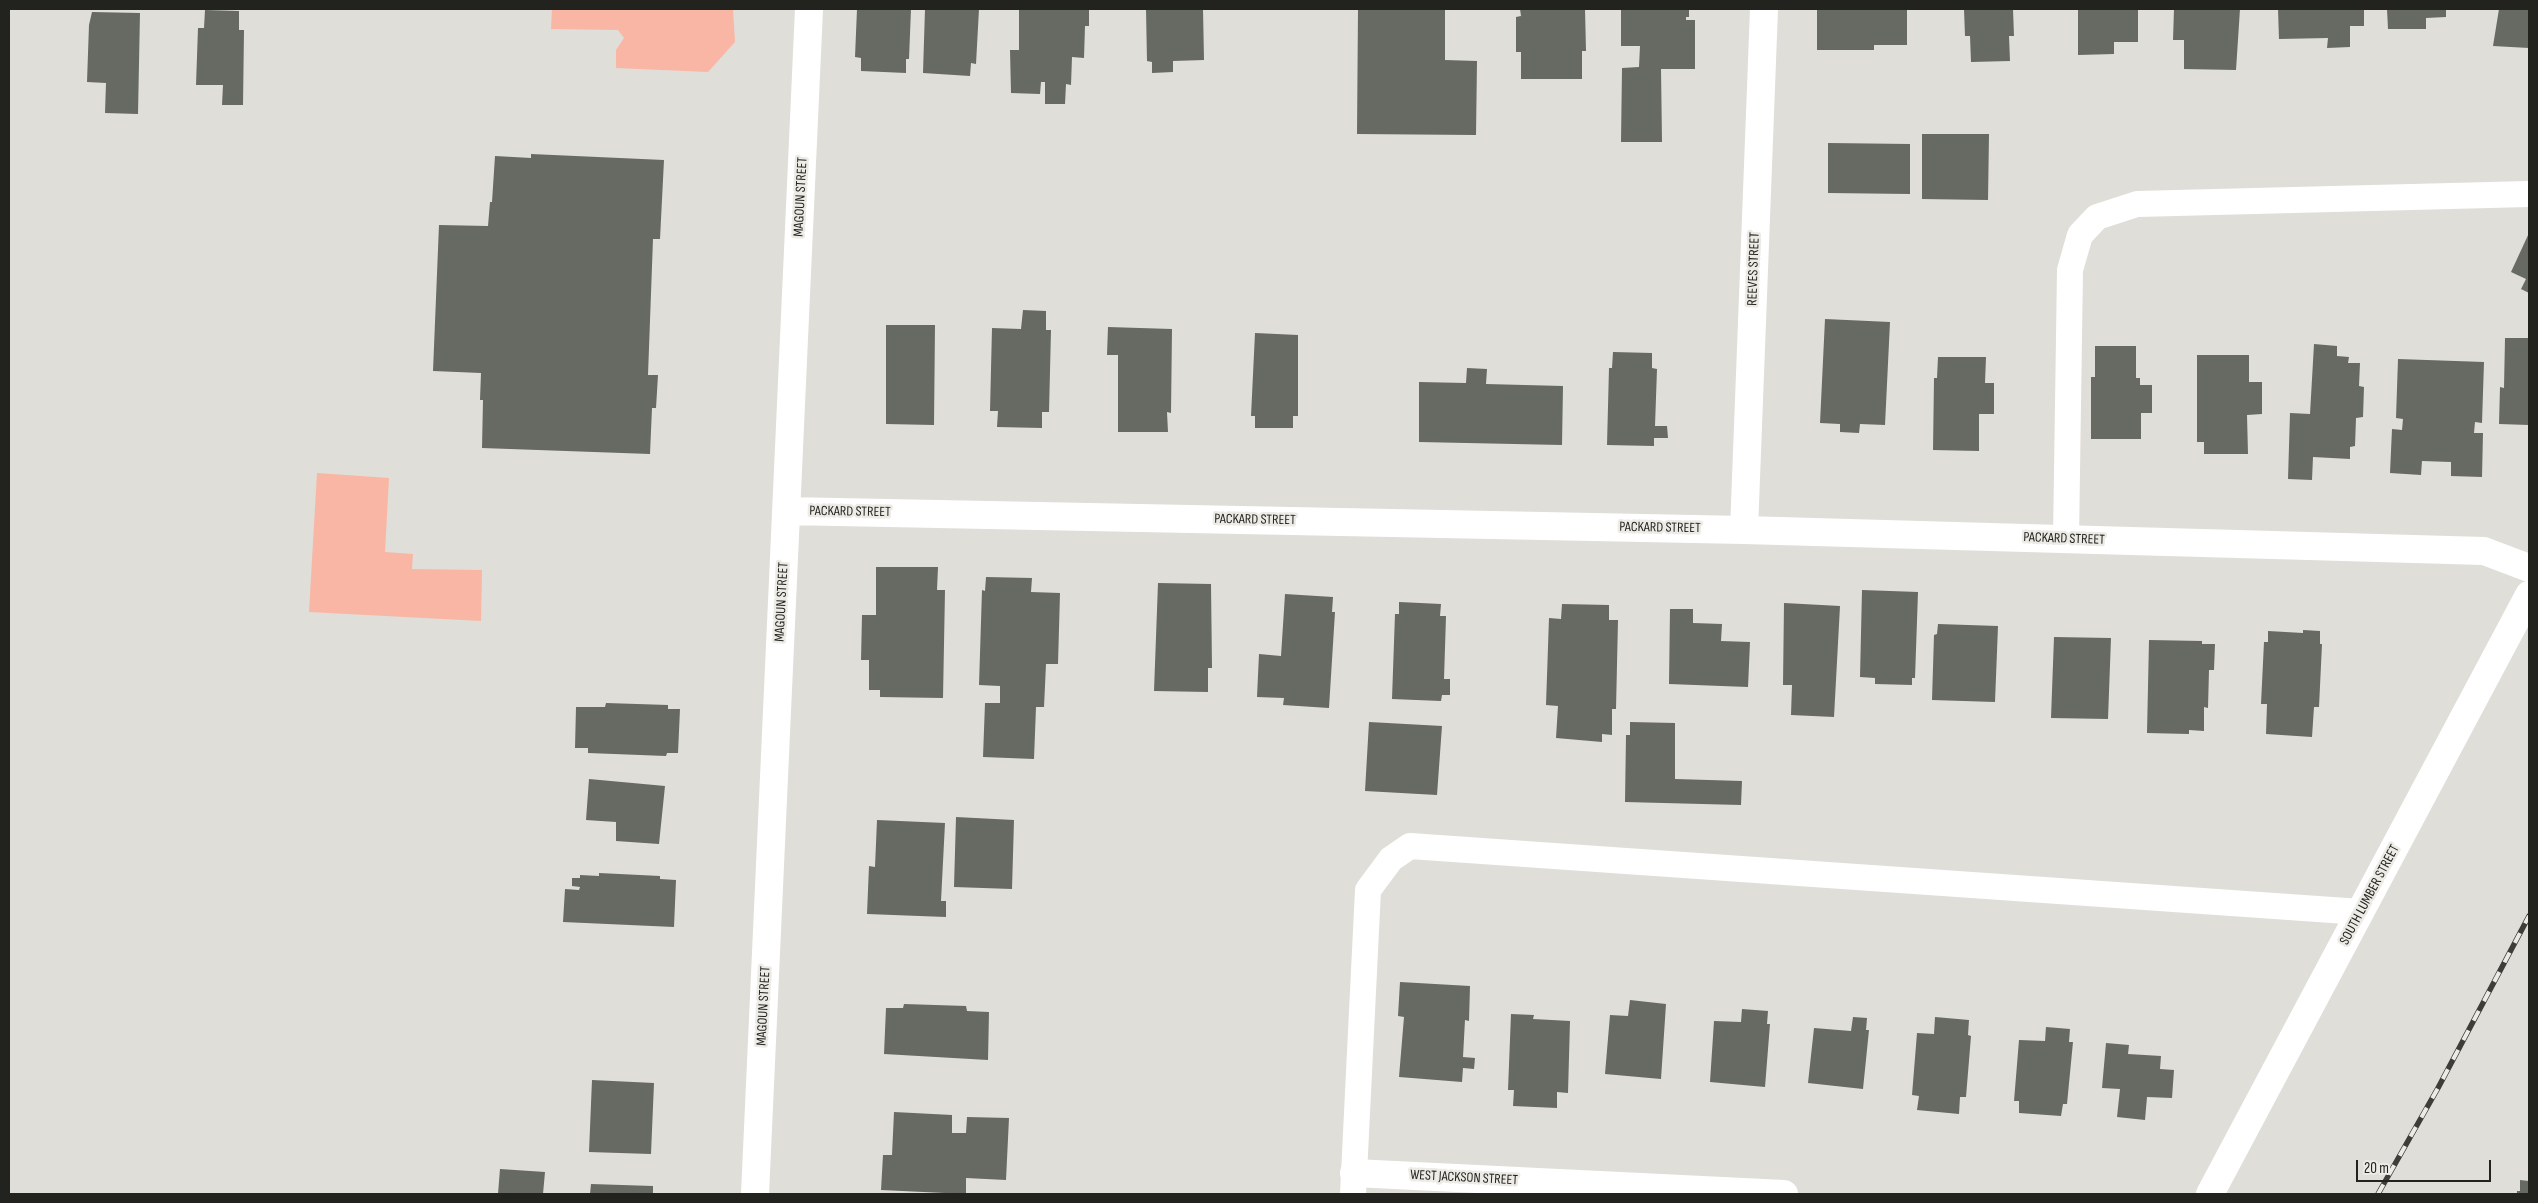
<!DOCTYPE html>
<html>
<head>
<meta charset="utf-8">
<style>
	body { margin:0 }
	#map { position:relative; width:2538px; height:1203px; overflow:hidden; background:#e0ded8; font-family:"Sofia Sans Condensed",sans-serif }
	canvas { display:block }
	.frame { position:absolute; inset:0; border:10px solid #22221f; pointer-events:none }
	.scale { position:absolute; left:2356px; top:1160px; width:135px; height:22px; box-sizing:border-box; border:2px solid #22221f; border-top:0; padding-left:6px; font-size:15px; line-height:18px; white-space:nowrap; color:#22221f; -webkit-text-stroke:4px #edebe5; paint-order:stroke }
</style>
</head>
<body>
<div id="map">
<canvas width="2538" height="1203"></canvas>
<div class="frame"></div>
<div class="scale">20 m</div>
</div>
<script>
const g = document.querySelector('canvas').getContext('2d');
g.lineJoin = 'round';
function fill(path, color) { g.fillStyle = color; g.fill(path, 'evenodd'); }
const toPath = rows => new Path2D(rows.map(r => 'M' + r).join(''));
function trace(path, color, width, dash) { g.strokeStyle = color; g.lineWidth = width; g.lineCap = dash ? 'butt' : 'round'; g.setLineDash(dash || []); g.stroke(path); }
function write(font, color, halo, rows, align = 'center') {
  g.font = font + ' "Sofia Sans Condensed",sans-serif'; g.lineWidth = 5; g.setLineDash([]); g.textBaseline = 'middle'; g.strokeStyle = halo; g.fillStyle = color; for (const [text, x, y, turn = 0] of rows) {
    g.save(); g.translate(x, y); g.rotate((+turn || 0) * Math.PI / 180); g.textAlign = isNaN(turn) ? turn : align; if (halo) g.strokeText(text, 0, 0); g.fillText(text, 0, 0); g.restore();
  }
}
const green = toPath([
	[552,9,733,9,735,42,708,72,616,68,616,50,624,38,618,30,551,29],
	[317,473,389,478,385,552,413,554,412,569,482,570,481,621,309,612]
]);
const building = toPath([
	[857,9,911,9,909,59,906,59,906,73,861,71,861,58,855,57],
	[925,9,979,9,976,64,971,63,970,76,923,73],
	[1019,9,1089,9,1089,26,1085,26,1084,58,1072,57,1071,85,1066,84,1065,104,1045,104,1045,82,1041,82,1040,94,1011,93,1010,50,1019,50],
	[1146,9,1203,9,1204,60,1173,61,1173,72,1152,73,1152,62,1147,61],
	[1358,9,1445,9,1445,60,1477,61,1476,135,1357,134],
	[1520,9,1585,9,1586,51,1582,51,1582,79,1521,79,1521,52,1516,52,1516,17,1521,16],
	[1621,9,1689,9,1689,17,1686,17,1686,20,1695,20,1695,69,1661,69,1662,142,1621,142,1622,68,1639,67,1640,46,1621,46],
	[1817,9,1907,9,1907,45,1874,45,1874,50,1817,50],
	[1964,9,2013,9,2014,36,2009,36,2010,61,1971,62,1970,36,1965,36],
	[2078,9,2138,9,2138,42,2114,42,2114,54,2078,55],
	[2174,9,2240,9,2236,70,2184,69,2184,40,2173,40],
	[2278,9,2364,9,2364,26,2350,26,2350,47,2327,48,2328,38,2279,39],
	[2387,9,2446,9,2446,17,2426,18,2426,29,2388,29],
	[2499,9,2529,9,2529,48,2493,46],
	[205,10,239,11,239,30,244,30,243,105,222,105,223,85,196,85,198,28,204,28],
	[92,12,140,13,138,114,105,113,106,83,87,82,89,25],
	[1922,134,1989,134,1988,200,1922,199],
	[1828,143,1910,144,1910,194,1828,193],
	[531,154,664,160,660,239,653,239,648,375,658,375,656,408,652,408,650,454,482,448,483,400,480,400,481,373,433,371,439,225,488,226,490,202,492,202,495,156,531,158],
	[2529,233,2529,293,2521,289,2526,279,2511,272],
	[1023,310,1046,311,1046,330,1051,330,1049,412,1042,412,1042,428,997,427,998,411,990,411,992,328,1021,329],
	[1825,319,1890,322,1885,425,1860,424,1859,433,1840,432,1840,424,1820,423],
	[886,325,935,325,934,425,886,424],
	[1108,327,1172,329,1171,413,1167,412,1168,432,1118,432,1118,355,1107,355],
	[1255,333,1298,335,1298,416,1293,416,1293,428,1255,428,1255,416,1251,416],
	[2505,338,2529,338,2529,425,2499,424,2500,387,2504,388],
	[2314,344,2337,346,2337,356,2349,357,2348,363,2360,363,2359,386,2364,387,2363,417,2356,418,2355,446,2350,447,2350,459,2313,457,2312,480,2288,479,2290,413,2310,414],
	[2095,346,2136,346,2136,378,2140,378,2140,385,2152,385,2152,413,2141,413,2141,439,2091,439,2091,377,2095,377],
	[1613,352,1652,353,1652,368,1657,369,1655,426,1667,426,1668,438,1654,438,1654,446,1607,445,1609,368,1612,368],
	[2197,355,2249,355,2249,382,2262,382,2262,414,2247,415,2248,454,2204,454,2204,442,2197,442],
	[1938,357,1986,357,1985,383,1994,383,1994,414,1979,414,1979,451,1933,450,1934,378,1937,378],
	[2398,359,2484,362,2482,423,2475,422,2474,433,2483,433,2482,477,2451,476,2451,462,2422,461,2421,475,2390,473,2392,429,2402,430,2403,419,2396,418],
	[1467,368,1487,369,1486,384,1563,386,1562,445,1419,442,1419,382,1466,383],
	[876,567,938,567,937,590,945,590,943,698,880,697,880,690,869,690,869,660,861,660,862,615,876,615],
	[986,577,1032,578,1031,592,1060,593,1058,664,1046,664,1044,707,1036,707,1034,759,983,757,985,703,1000,703,1000,686,979,685,982,590,985,591],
	[1158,583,1211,584,1212,668,1208,668,1208,692,1154,691],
	[1862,590,1918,592,1915,678,1912,678,1912,685,1875,684,1875,678,1860,677],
	[1285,594,1333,597,1332,612,1335,612,1329,708,1283,705,1284,698,1257,697,1259,654,1281,656],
	[1399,602,1441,604,1440,616,1446,616,1444,679,1450,679,1450,695,1442,695,1441,701,1392,699,1395,614,1399,614],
	[1784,603,1840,606,1834,717,1791,715,1792,685,1783,685],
	[1562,604,1609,605,1609,620,1618,620,1616,709,1612,709,1612,735,1602,734,1602,742,1556,738,1558,706,1546,705,1549,618,1561,619],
	[1670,609,1693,609,1693,623,1722,624,1721,641,1750,642,1748,687,1669,684],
	[1938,624,1998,626,1995,702,1932,700,1934,635,1937,634],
	[2303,630,2320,631,2320,644,2322,644,2319,707,2314,707,2312,737,2266,734,2267,704,2261,704,2264,642,2268,642,2268,631,2303,633],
	[2054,637,2111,638,2108,719,2051,718],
	[2149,640,2202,641,2202,644,2215,644,2214,670,2209,670,2208,708,2204,707,2204,731,2189,730,2189,734,2147,733],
	[606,703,668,705,668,709,680,709,678,753,667,753,666,756,588,753,588,748,575,748,576,707,605,707],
	[1369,722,1442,726,1437,795,1365,791],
	[1630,722,1675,723,1675,779,1742,781,1741,805,1625,802,1626,735,1630,735],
	[589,779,665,786,659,844,616,841,616,822,586,820],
	[956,817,1014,820,1012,889,954,887],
	[877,820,945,823,941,901,946,901,946,917,867,914,869,866,875,867],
	[599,873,660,876,660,879,676,880,674,927,563,922,565,889,579,890,580,887,572,886,572,878,580,878,580,875,599,876],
	[1400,982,1470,986,1469,1021,1465,1020,1463,1057,1475,1058,1474,1069,1463,1068,1462,1082,1399,1077,1404,1017,1398,1016],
	[1630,1000,1666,1004,1661,1079,1605,1074,1610,1015,1628,1016],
	[904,1004,966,1006,967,1011,989,1012,988,1060,884,1054,886,1008,903,1008],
	[1742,1009,1768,1011,1767,1024,1770,1024,1765,1087,1710,1082,1714,1021,1741,1022],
	[1511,1014,1534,1015,1533,1019,1570,1021,1568,1093,1557,1092,1557,1108,1513,1106,1514,1090,1508,1090],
	[1853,1017,1867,1018,1866,1030,1869,1030,1863,1089,1808,1083,1814,1028,1851,1031],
	[1935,1017,1969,1020,1968,1035,1971,1036,1966,1097,1960,1097,1959,1114,1917,1110,1919,1096,1912,1095,1917,1033,1934,1034],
	[2046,1027,2070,1029,2069,1042,2073,1042,2067,1104,2063,1104,2061,1116,2019,1113,2019,1101,2014,1101,2019,1040,2045,1041],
	[2106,1043,2129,1045,2128,1054,2161,1056,2160,1069,2174,1070,2172,1098,2147,1097,2145,1120,2117,1117,2120,1089,2102,1088],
	[592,1080,654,1083,651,1154,589,1152],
	[894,1112,952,1115,952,1133,966,1133,967,1117,1009,1118,1006,1180,966,1178,966,1194,881,1190,883,1155,892,1155],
	[500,1169,545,1172,543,1194,498,1194],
	[2520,1180,2529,1181,2529,1194,2517,1194,2517,1191,2520,1191],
	[591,1184,653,1186,653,1194,590,1194]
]);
const service = toPath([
	[2066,539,2070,270,2080,235,2097,217,2137,204,2529,194],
	[1353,1194,1368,890,1391,859,1410,846,2361,912]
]);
const minor = toPath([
	[787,511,1744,530,2484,551,2529,568],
	[1744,530,1764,9],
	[1354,1173,1784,1194],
	[755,1194,809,9],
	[2210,1194,2529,595]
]);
const rail = toPath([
	[2378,1194,2438,1088,2529,916]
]);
const streetNames = [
	["MAGOUN STREET",801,197,-87],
	["REEVES STREET",1754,269,-88],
	["PACKARD STREET",850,512,1],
	["PACKARD STREET",1255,520,1],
	["PACKARD STREET",1660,528,1],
	["PACKARD STREET",2064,539,2],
	["MAGOUN STREET",782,602,-87],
	["SOUTH LUMBER STREET",2370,895,-62],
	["MAGOUN STREET",764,1006,-87],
	["WEST JACKSON STREET",1464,1178,3]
];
fill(green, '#f9b6a5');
fill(building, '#676963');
trace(service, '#fff', 26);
trace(minor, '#fff', 28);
trace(rail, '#3d3d3a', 5.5);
trace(rail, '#edebe5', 4, [11]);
write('14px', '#22221f', '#edebe5', streetNames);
</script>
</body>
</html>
